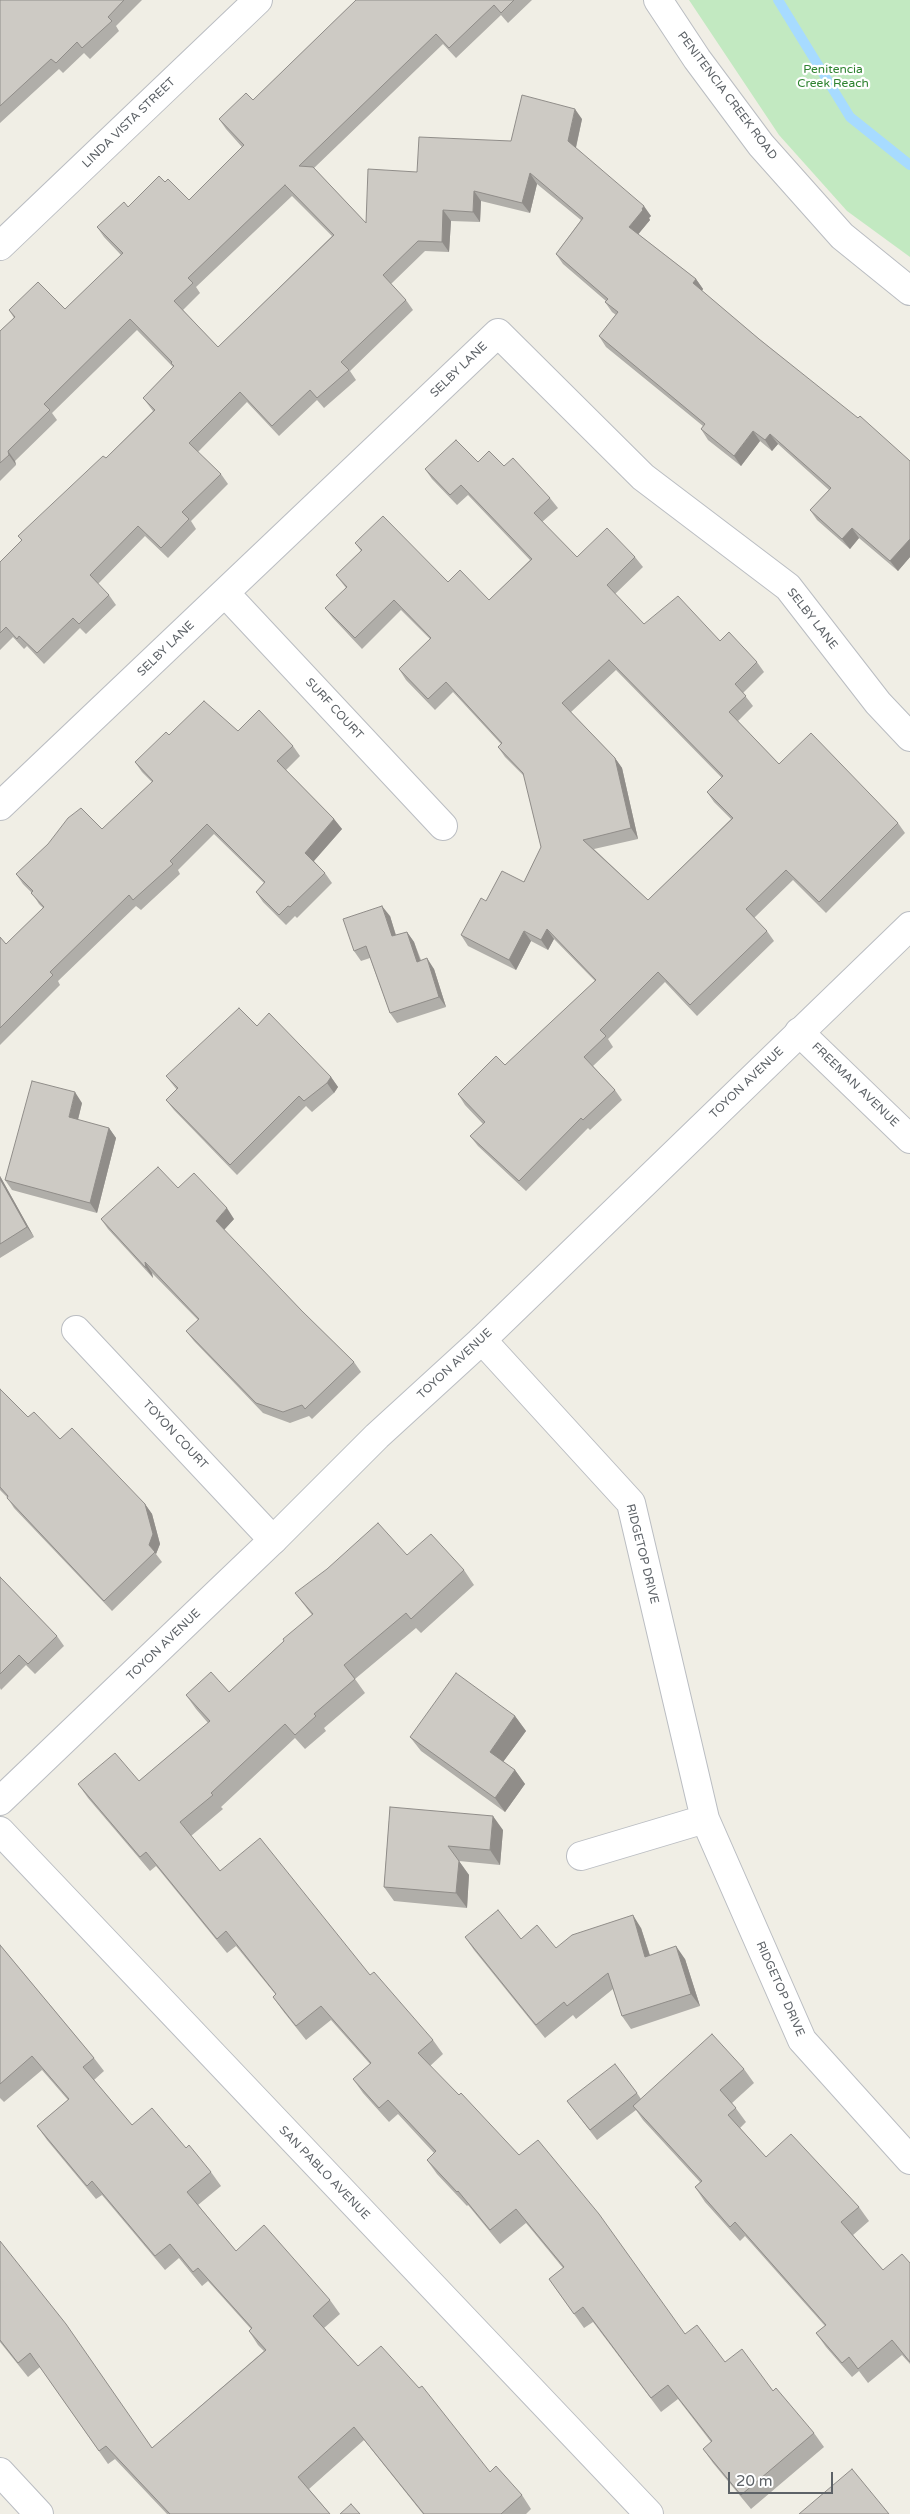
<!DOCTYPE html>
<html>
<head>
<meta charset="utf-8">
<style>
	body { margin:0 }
	#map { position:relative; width:910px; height:2514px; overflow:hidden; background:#f0eee5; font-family:"Varela Round",sans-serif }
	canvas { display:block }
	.scale { position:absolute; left:728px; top:2472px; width:105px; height:22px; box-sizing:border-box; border:2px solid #5d6267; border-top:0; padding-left:6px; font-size:15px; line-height:18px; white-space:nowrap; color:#5d6267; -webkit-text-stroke:4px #fff; paint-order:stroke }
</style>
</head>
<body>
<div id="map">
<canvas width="910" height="2514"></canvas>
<div class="scale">20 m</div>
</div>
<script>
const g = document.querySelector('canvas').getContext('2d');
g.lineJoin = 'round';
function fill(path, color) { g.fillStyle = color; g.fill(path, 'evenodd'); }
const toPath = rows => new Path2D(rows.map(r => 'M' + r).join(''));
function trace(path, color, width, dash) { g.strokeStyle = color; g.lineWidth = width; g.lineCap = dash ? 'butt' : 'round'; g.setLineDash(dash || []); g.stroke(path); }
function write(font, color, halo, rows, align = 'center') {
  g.font = font + ' "Varela Round",sans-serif'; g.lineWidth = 4.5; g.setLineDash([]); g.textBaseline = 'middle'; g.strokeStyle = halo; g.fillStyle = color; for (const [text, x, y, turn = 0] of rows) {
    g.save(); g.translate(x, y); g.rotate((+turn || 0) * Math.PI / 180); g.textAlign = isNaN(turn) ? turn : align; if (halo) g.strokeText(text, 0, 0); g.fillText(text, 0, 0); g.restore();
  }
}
const green = toPath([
	[689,0,910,0,910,257,847,211,779,135]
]);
const stream = toPath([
	[778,0,850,117,910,165]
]);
const minor = toPath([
	[0,246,258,0],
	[225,593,443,826],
	[0,806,498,333,643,477,788,587,878,703,910,737],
	[799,1032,910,1139],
	[76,1330,273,1540],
	[482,1340,631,1503,705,1819,802,2040,910,2160],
	[0,1831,649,2514],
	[581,1856,705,1819],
	[0,2472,39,2514]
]);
const tertiary = toPath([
	[658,0,697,59,761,145,842,236,910,291],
	[0,1801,273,1540,377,1436,482,1340,910,926]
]);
const wall = toPath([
	[0,0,142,0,116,26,119,31,90,59,84,53,63,73,59,69,0,123],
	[356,0,532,0,508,23,501,15,456,58,443,44,314,168,366,223,417,172,582,119,576,148,651,216,649,218,650,220,638,234,696,279,703,289,702,291,759,339,910,461,910,557,898,571,859,538,850,549,817,520,810,510,829,490,778,444,772,451,760,441,741,466,708,440,701,429,703,426,606,347,599,336,616,315,612,312,605,302,606,301,563,264,556,254,581,220,537,184,530,213,481,201,480,222,451,221,449,252,425,251,391,284,406,300,413,310,350,371,356,380,324,408,317,400,279,436,247,402,198,452,221,474,228,484,191,521,196,529,168,558,145,536,98,584,109,595,116,605,86,634,80,628,44,664,27,646,24,649,13,637,0,650,0,562,22,541,18,536,106,458,153,411,143,398,173,367,137,330,52,413,57,420,15,461,16,465,0,481,0,331,14,318,9,310,65,309,121,255,104,237,97,227,165,182,189,200,242,147,226,129,219,119,253,100],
	[292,196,332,236,218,347,183,310,200,293,196,287],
	[478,462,504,466,550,498,558,508,542,522,577,557,635,557,643,567,615,594,644,624,720,641,757,662,764,672,743,693,753,706,738,721,779,764,898,823,905,833,826,913,793,880,754,918,767,931,774,941,697,1016,665,982,608,1039,613,1047,593,1066,615,1090,622,1100,590,1130,588,1128,526,1191,478,1146,470,1136,483,1124,465,1105,458,1094,505,1065,595,981,554,939,548,950,531,941,516,970,468,946,461,935,486,901,524,882,541,847,524,776,505,757,498,747,501,744,453,692,435,710,406,680,399,669,430,639,401,610,362,649,333,618,325,608,346,588,336,575,361,551,355,543,489,600,530,560,468,495,457,505,432,479,425,469],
	[616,670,722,778,707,792,714,802,731,819,648,900,594,849,638,839,622,768,615,758,571,712],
	[238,731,293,746,300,756,286,770,334,819,342,829,314,861,325,873,332,883,297,918,295,916,286,925,263,902,256,892,264,883,214,834,178,870,180,874,141,910,136,906,58,981,60,985,0,1045,0,937,6,944,43,908,39,904,32,893,23,884,16,874,102,829,152,782,142,772,135,762,169,735],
	[390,916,396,935,407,932,414,942,421,960,434,969,446,1007,397,1023,390,1013,370,958,361,961,354,951],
	[257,1026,331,1077,338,1087,334,1093,312,1112,306,1106,237,1175,174,1110,166,1100,177,1090,166,1076],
	[82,1103,78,1120,109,1128,116,1138,97,1213,12,1190,5,1180],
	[0,1176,34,1237,0,1258],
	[178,1188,234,1219,224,1230,302,1311,354,1362,361,1372,312,1419,309,1416,290,1423,263,1413,194,1341,186,1331,198,1320,152,1273,153,1278,108,1229,101,1219],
	[0,1389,28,1417,60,1439,145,1504,152,1514,160,1544,156,1554,162,1562,112,1611,14,1508,7,1497,0,1490],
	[407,1555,464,1570,474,1585,421,1633,416,1628,355,1679,365,1693,324,1728,326,1731,305,1749,295,1738,221,1807,223,1809,191,1836,220,1871,370,1975,433,2040,443,2054,430,2066,685,2334,725,2362,773,2391,814,2433,824,2447,751,2509,713,2463,703,2449,711,2442,678,2399,661,2412,593,2322,584,2328,549,2279,563,2268,526,2223,500,2244,468,2205,467,2206,437,2174,427,2160,434,2153,398,2114,389,2122,363,2093,353,2079,370,2064,331,2020,306,2040,283,2011,273,1997,276,1995,236,1946,227,1953,156,1866,150,1871,88,1798,78,1784,139,1781,208,1723,196,1709,186,1695,229,1692,312,1615,295,1593],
	[0,1577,57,1636,64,1646,35,1674,26,1665,1,1690,0,1688],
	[515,1716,526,1731,503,1762,515,1770,525,1784,505,1812,421,1751,410,1737],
	[390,1807,503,1830,500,1865,459,1861,469,1875,467,1908,394,1901,384,1887],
	[641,1928,650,1955,685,1959,700,2006,631,2029,622,2016,613,1989,576,2019,573,2015,545,2038,474,1950,465,1937,521,1939,556,1948],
	[0,1945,94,2058,104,2071,94,2080,132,2125,186,2148,211,2172,221,2186,198,2205,236,2251,330,2300,340,2314,324,2328,358,2366,490,2472,522,2495,531,2509,526,2514,423,2514,364,2440,309,2489,330,2514,167,2514,115,2459,108,2464,40,2367,28,2377,0,2342,0,2241,152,2448,264,2351,258,2345,249,2331,251,2329,208,2281,202,2286,179,2258,165,2270,102,2195,96,2199,47,2140,37,2126,68,2100,42,2070,4,2102,0,2098],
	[744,2069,754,2083,732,2103,746,2122,740,2128,766,2157,859,2207,869,2221,853,2235,883,2270,910,2263,910,2364,902,2355,868,2383,859,2371,852,2377,826,2347,816,2333,825,2326,745,2236,740,2241,705,2202,695,2187,700,2182,643,2120,636,2110,597,2140,567,2101,637,2093,641,2099]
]);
const shadedWall = toPath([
	[575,109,582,119,575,151,568,141],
	[530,173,537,184,530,213,522,203],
	[474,191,481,201,480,222,473,212],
	[644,206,651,216,649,218,650,220,636,237,629,227],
	[443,210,451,221,449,252,442,242],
	[696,279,703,289,700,293,693,283],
	[753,431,760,441,741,466,734,456],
	[770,434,778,444,772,451,765,440],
	[8,451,15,461,16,465,9,455],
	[852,528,859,538,850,549,842,539],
	[910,539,910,557,898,571,890,561],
	[615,758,622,768,638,839,631,828],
	[334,819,342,829,312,863,305,853],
	[382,906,390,916,399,946,392,936],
	[547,929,554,939,548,950,541,940],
	[524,931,531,941,516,970,509,960],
	[407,932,414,942,424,972,417,962],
	[427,958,434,969,446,1007,439,997],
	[331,1077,338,1087,334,1093,327,1083],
	[75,1092,82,1103,76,1127,69,1117],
	[109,1128,116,1138,97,1213,90,1203],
	[0,1176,34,1237,27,1227,0,1179],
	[227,1208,234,1219,223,1231,216,1221],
	[145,1262,152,1273,153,1278,146,1268],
	[145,1504,152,1514,160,1544,156,1554,149,1545],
	[515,1716,526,1731,500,1766,490,1752],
	[515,1770,525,1784,505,1812,495,1798],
	[493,1816,503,1830,500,1865,490,1850],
	[459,1861,469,1875,467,1908,456,1893],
	[633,1915,641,1928,654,1969,645,1957],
	[676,1946,685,1959,700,2006,691,1994]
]);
const building = toPath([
	[0,0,124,0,108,17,112,21,82,48,77,42,56,63,51,59,0,106,0,0],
	[356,0,514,0,501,13,494,5,449,48,436,34,299,166,313,167,366,223,368,169,417,172,419,137,511,141,522,95,575,109,568,141,644,206,642,209,643,210,629,227,696,279,693,283,759,339,858,418,860,416,910,461,910,539,890,561,852,528,842,539,810,510,831,488,770,434,765,440,753,431,734,456,701,429,705,424,599,336,618,312,605,302,608,299,556,254,583,218,530,173,522,203,474,191,473,212,443,210,442,242,418,241,383,275,406,300,341,362,349,370,317,398,310,390,272,426,240,392,189,443,221,474,182,512,189,519,161,548,138,526,90,575,109,595,79,624,73,618,37,653,19,636,17,639,6,627,0,633,0,562,22,540,18,536,103,456,106,458,155,410,143,398,174,366,171,363,172,362,130,319,44,404,50,410,8,451,9,455,0,463,0,331,15,317,9,310,38,282,65,309,123,253,97,227,124,202,128,207,159,176,165,182,168,179,189,200,244,145,219,119,246,93,253,100,356,0],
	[285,185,334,235,218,347,174,301,193,283,188,278,285,185],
	[456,440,478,462,489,451,504,466,513,458,550,498,534,513,577,557,607,528,635,557,607,585,644,624,678,596,720,641,729,632,757,662,735,684,746,696,729,712,779,764,811,733,898,823,819,902,786,870,746,909,767,931,690,1005,658,972,600,1030,606,1036,584,1057,615,1090,583,1120,581,1118,519,1181,470,1136,485,1122,458,1094,496,1056,505,1065,596,980,547,929,541,940,524,931,509,960,461,935,481,898,486,901,502,871,524,882,541,847,523,773,498,747,502,743,446,682,428,699,399,669,431,638,394,600,355,638,325,608,347,587,336,575,362,550,355,543,383,516,448,582,460,570,489,600,532,559,461,485,450,495,425,469,456,440],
	[609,660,723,776,707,792,733,818,648,900,583,840,631,828,615,758,562,703,609,660],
	[204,701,238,731,259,710,293,746,277,761,334,819,305,853,325,873,290,907,288,906,279,915,256,892,265,882,207,824,170,861,173,864,133,900,129,895,50,972,53,975,0,1028,0,937,6,944,44,907,31,893,33,891,16,874,48,844,68,818,81,808,102,829,153,781,135,762,166,732,169,735,204,701],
	[382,906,392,936,407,932,417,962,427,958,439,997,390,1013,366,946,354,951,343,919,382,906],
	[239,1008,257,1026,269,1013,331,1077,327,1083,304,1101,299,1096,230,1165,166,1100,178,1088,166,1076,239,1008],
	[32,1081,75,1092,69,1117,109,1128,90,1203,5,1180,32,1081],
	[158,1167,178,1188,194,1173,227,1208,216,1221,302,1311,354,1362,305,1409,302,1405,283,1412,256,1403,186,1331,199,1319,145,1262,146,1268,101,1219,158,1167],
	[0,1179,27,1227,0,1244,0,1179],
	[0,1389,28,1417,34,1412,60,1439,72,1428,145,1504,153,1534,149,1545,155,1552,104,1601,7,1498,8,1496,0,1487,0,1389],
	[378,1523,407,1555,431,1534,464,1570,411,1619,406,1613,344,1665,355,1679,314,1714,316,1716,295,1735,285,1724,211,1793,213,1795,180,1822,220,1871,260,1838,370,1975,374,1972,433,2040,418,2053,459,2095,461,2093,519,2155,538,2140,599,2214,685,2334,697,2325,725,2362,742,2349,773,2391,776,2388,814,2433,741,2495,703,2449,712,2441,668,2385,651,2398,583,2307,574,2314,549,2279,564,2267,516,2209,490,2230,458,2191,457,2192,427,2160,436,2151,388,2100,379,2108,353,2079,371,2063,321,2006,296,2026,273,1997,276,1994,226,1931,217,1939,146,1852,140,1857,78,1784,115,1753,139,1781,210,1721,186,1695,211,1672,229,1692,284,1641,283,1639,313,1614,295,1593,327,1569,378,1523],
	[0,1577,57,1636,28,1664,19,1655,0,1674,0,1577],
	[456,1673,515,1716,490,1752,515,1770,495,1798,410,1737,456,1673],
	[390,1807,493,1816,490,1850,448,1846,459,1861,456,1893,384,1887,390,1807],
	[498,1910,521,1939,537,1925,556,1948,572,1935,633,1915,645,1957,676,1946,691,1994,622,2016,608,1973,567,2006,564,2002,536,2025,465,1937,498,1910],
	[0,1945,94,2058,83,2067,132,2125,152,2108,186,2148,189,2145,211,2172,187,2192,236,2251,264,2225,330,2300,313,2316,358,2366,381,2346,419,2388,422,2386,490,2472,496,2466,522,2495,501,2514,424,2514,354,2427,298,2477,330,2514,170,2514,106,2446,99,2451,30,2353,18,2363,0,2340,0,2241,66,2324,152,2448,266,2350,249,2331,252,2328,198,2268,193,2272,170,2244,155,2256,92,2181,87,2186,37,2126,69,2099,32,2056,0,2084,0,1945],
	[712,2034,744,2069,720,2090,736,2108,728,2115,766,2157,791,2134,859,2207,841,2222,883,2270,902,2254,910,2263,910,2362,892,2340,858,2369,849,2357,842,2363,816,2333,826,2325,735,2222,730,2227,695,2187,702,2181,633,2106,712,2034],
	[615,2064,637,2093,590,2130,567,2101,615,2064],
	[852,2469,889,2514,799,2514,852,2469],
	[351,2504,360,2514,340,2514,351,2504]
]);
const parkNames = [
	["Penitencia",833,70],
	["Creek Reach",833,84]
];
const streetNames = [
	["PENITENCIA CREEK ROAD",727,96,53],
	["LINDA VISTA STREET",129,123,-44],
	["SELBY LANE",459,370,-44],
	["SELBY LANE",812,619,52],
	["SELBY LANE",166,649,-44],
	["SURF COURT",334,709,47],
	["TOYON AVENUE",747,1083,-44],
	["FREEMAN AVENUE",855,1085,44],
	["TOYON AVENUE",455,1364,-43],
	["TOYON COURT",175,1435,47],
	["RIDGETOP DRIVE",642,1554,76],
	["TOYON AVENUE",164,1645,-44],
	["RIDGETOP DRIVE",780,1989,66],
	["SAN PABLO AVENUE",324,2173,46]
];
fill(green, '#c2e9c1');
trace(stream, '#a7dbff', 10);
trace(minor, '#babdc2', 30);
trace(tertiary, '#babdc2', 30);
trace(minor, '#fff', 28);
trace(tertiary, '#fff', 28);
fill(wall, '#b0aea9');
fill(shadedWall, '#908d89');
fill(building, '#cdcac4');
trace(building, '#908d89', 1);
write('12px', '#2f8330', '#fff', parkNames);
write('12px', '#5d6267', '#fff', streetNames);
</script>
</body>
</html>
